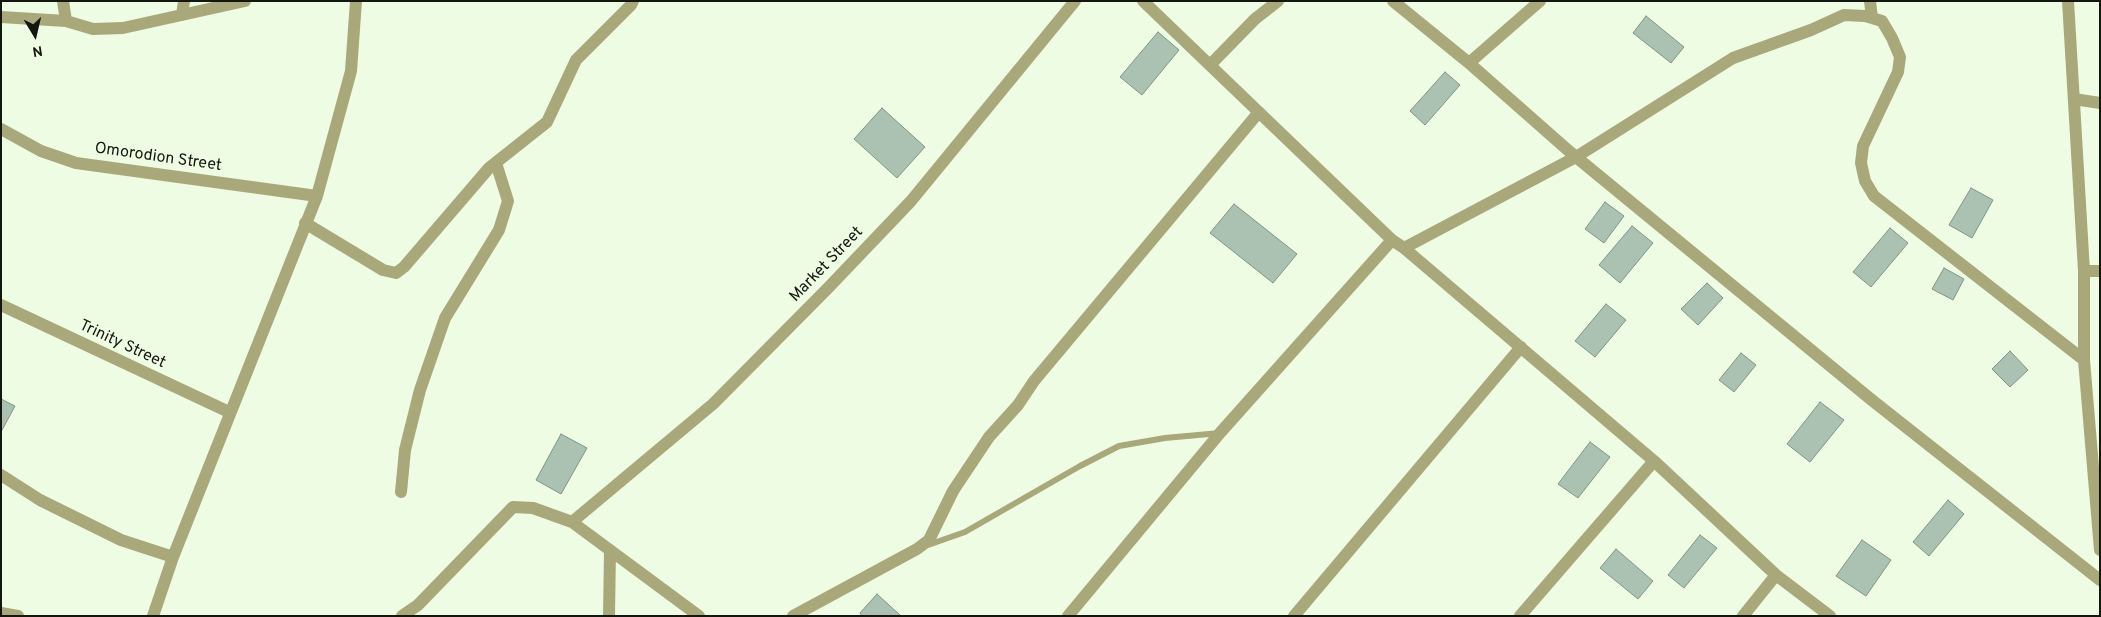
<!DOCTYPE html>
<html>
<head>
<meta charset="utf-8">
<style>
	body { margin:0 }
	#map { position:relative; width:2101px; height:617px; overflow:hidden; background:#effce4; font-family:Overpass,sans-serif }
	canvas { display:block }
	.frame { position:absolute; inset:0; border:2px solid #13170f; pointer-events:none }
	.north { position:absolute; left:10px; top:10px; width:50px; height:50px; -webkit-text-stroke:4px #effce4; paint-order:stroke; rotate:171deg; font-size:14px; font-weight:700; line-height:20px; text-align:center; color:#13170f }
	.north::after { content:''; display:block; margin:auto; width:18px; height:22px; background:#13170f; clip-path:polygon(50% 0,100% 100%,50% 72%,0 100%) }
</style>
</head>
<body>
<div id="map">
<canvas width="2101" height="617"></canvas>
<div class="frame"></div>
<div class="north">N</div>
</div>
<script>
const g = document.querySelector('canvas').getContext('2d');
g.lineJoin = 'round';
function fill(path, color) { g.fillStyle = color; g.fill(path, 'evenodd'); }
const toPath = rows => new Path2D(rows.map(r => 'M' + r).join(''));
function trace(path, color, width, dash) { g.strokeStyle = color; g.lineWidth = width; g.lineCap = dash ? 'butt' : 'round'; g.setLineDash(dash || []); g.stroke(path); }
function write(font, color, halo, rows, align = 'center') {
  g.font = font + ' Overpass,sans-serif'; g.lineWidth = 5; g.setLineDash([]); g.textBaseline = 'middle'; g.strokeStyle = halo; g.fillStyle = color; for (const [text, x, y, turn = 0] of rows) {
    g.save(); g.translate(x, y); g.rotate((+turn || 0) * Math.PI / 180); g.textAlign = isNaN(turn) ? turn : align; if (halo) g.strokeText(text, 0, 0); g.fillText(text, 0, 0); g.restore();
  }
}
const building = toPath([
	[1646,16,1684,47,1671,63,1633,33,1646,16],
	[1158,32,1179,50,1142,95,1120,77,1158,32],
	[1445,72,1460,85,1425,125,1410,111,1445,72],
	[882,108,925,147,897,178,854,139,882,108],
	[1971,188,1993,200,1972,238,1949,225,1971,188],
	[1605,202,1624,216,1604,243,1585,229,1605,202],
	[1234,204,1297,254,1273,283,1210,233,1234,204],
	[1632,226,1653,243,1620,283,1599,265,1632,226],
	[1890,228,1908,243,1871,287,1853,272,1890,228],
	[1944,268,1964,279,1953,300,1932,289,1944,268],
	[1707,283,1723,298,1698,325,1681,309,1707,283],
	[1606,304,1626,320,1595,357,1575,341,1606,304],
	[2010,351,2028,370,2010,387,1992,369,2010,351],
	[1741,353,1756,365,1734,392,1719,380,1741,353],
	[1,399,15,406,1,432,1,399],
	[1820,402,1844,420,1810,462,1787,444,1820,402],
	[561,434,587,448,561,494,536,480,561,434],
	[1590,442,1610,457,1578,498,1558,484,1590,442],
	[1948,500,1964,514,1929,556,1913,542,1948,500],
	[1700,535,1717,548,1684,588,1668,575,1700,535],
	[1862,540,1891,560,1866,596,1836,576,1862,540],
	[1616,549,1653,581,1638,599,1600,568,1616,549],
	[877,594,901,616,862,616,860,613,877,594]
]);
const service = toPath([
	[928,545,965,532,1080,466,1119,446,1165,438,1220,433]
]);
const minor = toPath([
	[63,1,66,21],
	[1143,1,1392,240,1404,248,1654,461,1776,575,1830,616],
	[1393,1,1469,63,1570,152,1873,401,2100,580],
	[1870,1,1872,18],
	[2068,1,2084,271,2084,360,2100,550],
	[182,15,184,1],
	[1,17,66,21,93,29,123,28,245,1],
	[1469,63,1540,1],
	[1210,65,1255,19,1278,1],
	[2074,99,2100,103],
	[1,129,41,151,76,163,317,196],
	[305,223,383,270,396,273,404,267,489,168,547,122,576,60,631,5,633,1],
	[1404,248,1576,157,1733,58,1811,30,1844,15,1865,16,1882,21,1892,38,1900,57,1898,72,1863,146,1861,163,1865,181,1874,196,2084,360],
	[2084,271,2100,271],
	[1,305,229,412],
	[1,475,40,500,121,540,173,557],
	[401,492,405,450,420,390,445,318,499,230,508,201,496,163],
	[572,522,713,404,829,287,911,201,1075,1],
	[1,613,18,616],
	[153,616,173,557,317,196,351,71,356,1],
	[402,616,418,605,513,507,533,508,572,522,699,616],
	[609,616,610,550],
	[793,616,917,549,929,540,953,491,989,437,1018,405,1034,381,1259,112],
	[1068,616,1220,433,1392,240],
	[1294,616,1521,347],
	[1520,616,1654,461],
	[1743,616,1776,575]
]);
const streetNames = [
	["Omorodion Street",158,158,8],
	["Market Street",827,265,-46],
	["Trinity Street",122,345,25]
];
fill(building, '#abc2b2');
trace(building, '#7f9585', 1);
trace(service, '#a9a87b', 6);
trace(minor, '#a9a87b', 12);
write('16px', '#13170f', '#effce4', streetNames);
</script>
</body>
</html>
